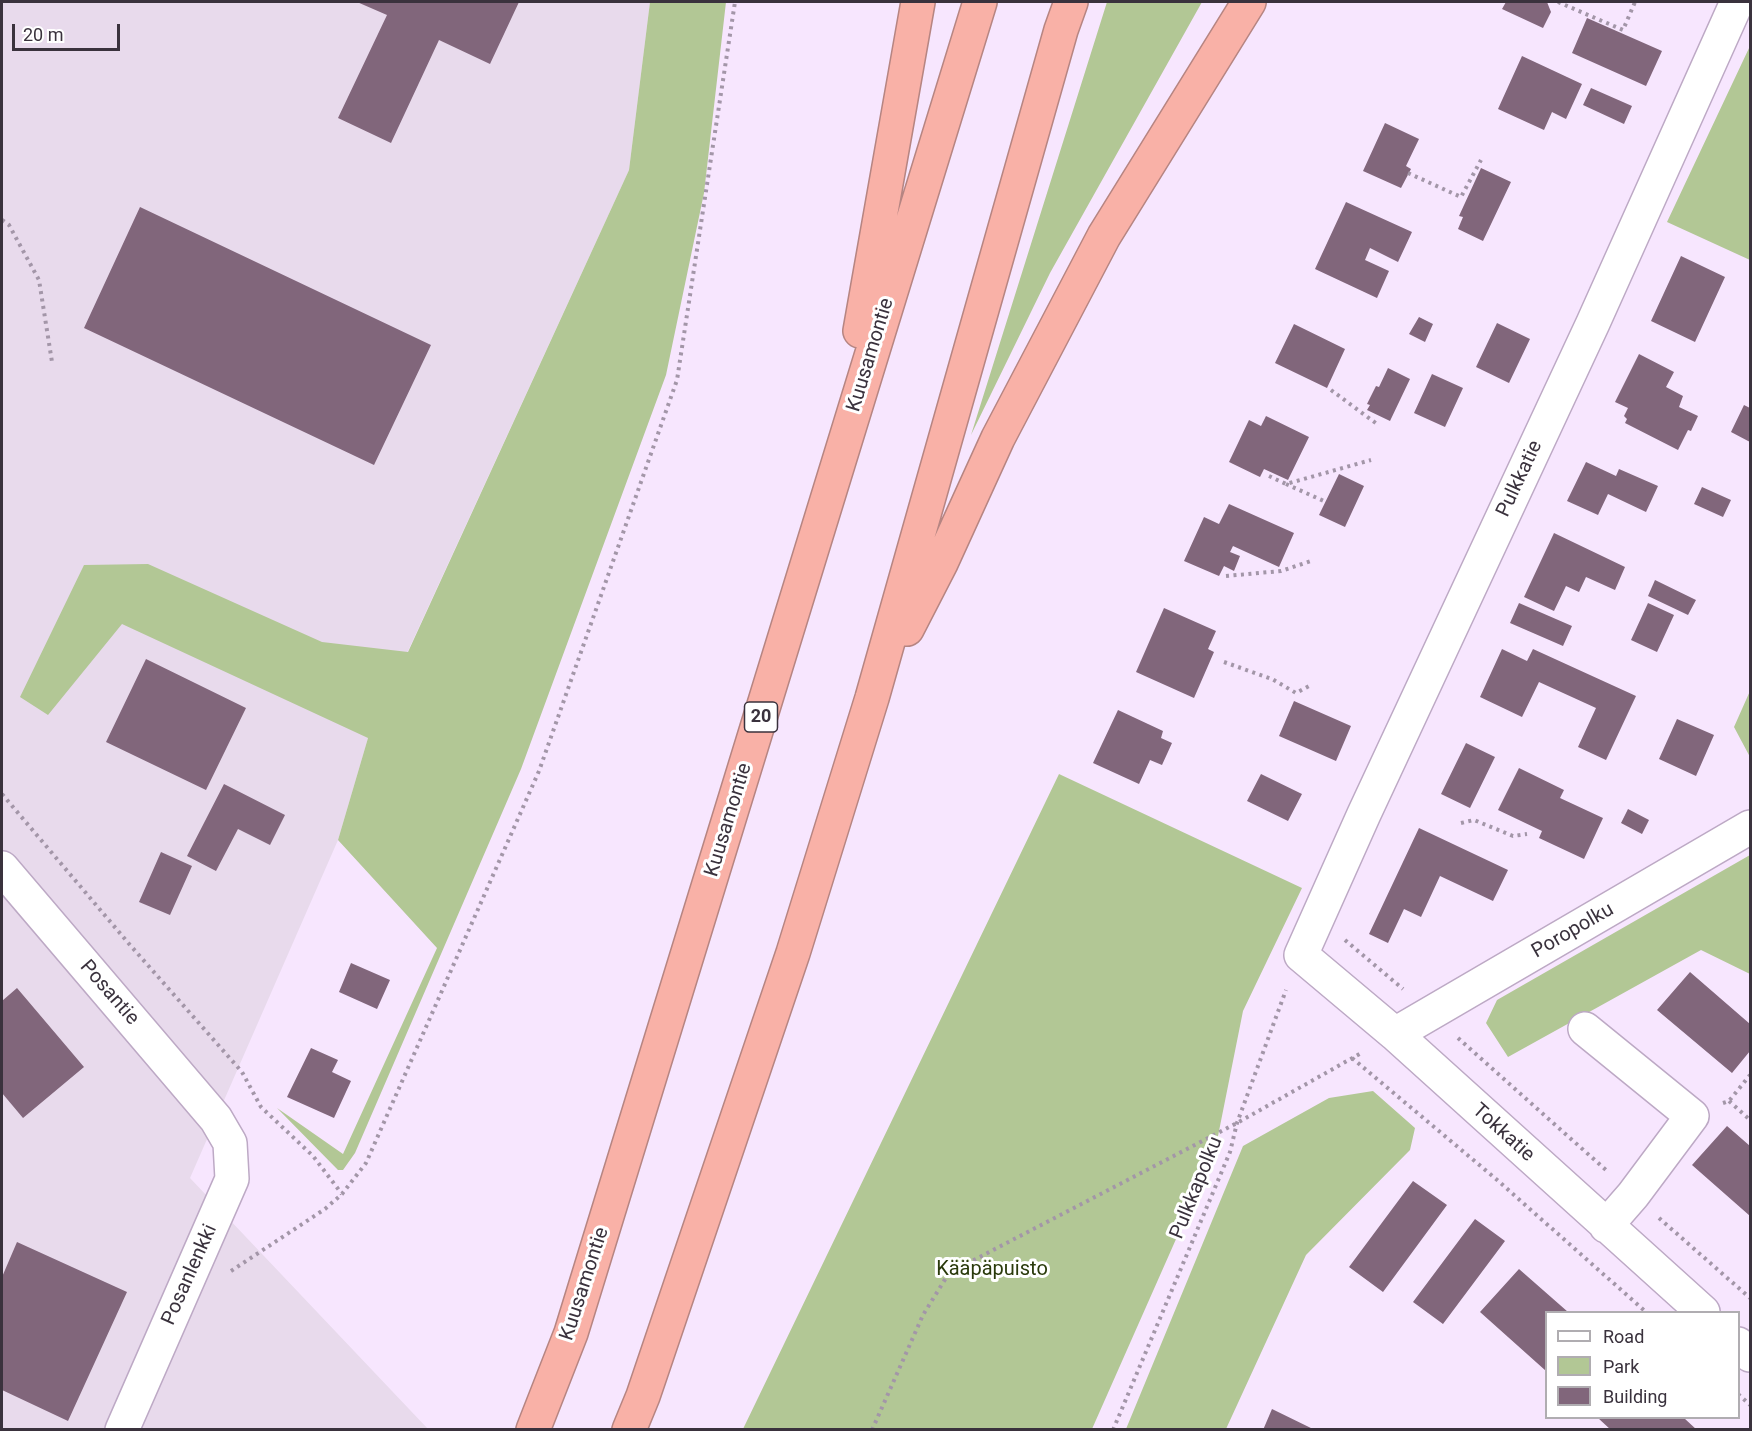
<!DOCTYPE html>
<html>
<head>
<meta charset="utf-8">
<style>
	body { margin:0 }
	#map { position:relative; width:1752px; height:1431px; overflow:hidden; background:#f7e6fe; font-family:Roboto,sans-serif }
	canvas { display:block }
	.frame { position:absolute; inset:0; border:3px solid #3a323d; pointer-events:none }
	.legend { position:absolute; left:1545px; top:1311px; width:195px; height:108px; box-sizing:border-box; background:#fff; border:2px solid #b0adb1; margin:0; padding:8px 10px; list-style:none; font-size:18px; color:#3a323d }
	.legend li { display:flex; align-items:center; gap:12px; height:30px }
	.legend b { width:30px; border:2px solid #b0adb1 }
	.scale { position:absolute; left:12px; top:24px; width:108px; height:27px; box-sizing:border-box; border:3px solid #3a323d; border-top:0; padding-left:8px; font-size:18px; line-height:21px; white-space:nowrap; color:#3a323d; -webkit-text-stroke:4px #fff; paint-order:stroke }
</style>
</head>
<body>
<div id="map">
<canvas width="1752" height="1431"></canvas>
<div class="frame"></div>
<ul class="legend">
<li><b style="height:8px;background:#fff"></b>Road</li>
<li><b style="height:16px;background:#b2c795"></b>Park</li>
<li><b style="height:16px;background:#81667b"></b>Building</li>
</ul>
<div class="scale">20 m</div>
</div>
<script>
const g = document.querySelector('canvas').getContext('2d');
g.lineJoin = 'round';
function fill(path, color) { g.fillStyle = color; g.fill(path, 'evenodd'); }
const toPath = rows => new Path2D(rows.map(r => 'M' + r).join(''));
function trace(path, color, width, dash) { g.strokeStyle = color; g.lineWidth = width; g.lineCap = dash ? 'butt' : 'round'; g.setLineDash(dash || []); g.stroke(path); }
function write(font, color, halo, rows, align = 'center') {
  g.font = font + ' Roboto,sans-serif'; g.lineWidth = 6; g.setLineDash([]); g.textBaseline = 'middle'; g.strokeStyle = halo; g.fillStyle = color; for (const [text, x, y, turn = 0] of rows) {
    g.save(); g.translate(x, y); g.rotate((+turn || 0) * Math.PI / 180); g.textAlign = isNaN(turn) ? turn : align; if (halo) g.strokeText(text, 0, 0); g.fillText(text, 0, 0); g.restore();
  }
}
const commercial = toPath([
	[2,2,650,2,629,170,368,738,338,840,190,1178,428,1429,2,1430]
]);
const green = toPath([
	[650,2,726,2,704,193,666,375,521,769,355,1153,343,1170,338,1170,277,1108,343,1154,437,948,338,840,368,738,122,624,48,715,20,697,84,565,148,564,322,642,408,652,629,170],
	[1107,2,1202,2,1050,273,971,435],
	[1750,46,1750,260,1667,222],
	[1750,691,1750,757,1734,727],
	[1059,774,1302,888,1243,1011,1215,1151,1092,1429,743,1429],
	[1750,855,1750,974,1701,950,1508,1057,1486,1023,1497,1000],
	[1373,1091,1415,1128,1410,1150,1306,1255,1226,1429,1126,1429,1243,1146,1329,1098]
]);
const building = toPath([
	[357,2,519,2,490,64,439,40,391,143,338,118,387,15],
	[1506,2,1547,2,1551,12,1543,28,1502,9],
	[1587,18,1662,51,1646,86,1572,53],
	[1522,56,1582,84,1566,119,1552,112,1544,130,1498,109],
	[1591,88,1632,106,1624,124,1583,105],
	[1385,123,1419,139,1406,166,1411,169,1401,188,1363,171],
	[1481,168,1511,182,1483,241,1458,229,1463,217,1459,216],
	[1346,202,1412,232,1398,262,1370,248,1365,260,1389,271,1377,298,1315,269],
	[140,207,431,345,374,465,84,328],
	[1681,256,1725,277,1695,342,1651,321],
	[1419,317,1433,324,1425,342,1409,334],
	[1497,323,1530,339,1509,383,1476,367],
	[1294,324,1345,349,1327,388,1275,363],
	[1639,354,1674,372,1666,387,1683,396,1679,407,1698,416,1691,431,1688,430,1678,450,1625,423,1627,419,1624,416,1628,408,1615,402],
	[1388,368,1410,379,1390,421,1367,410,1370,405,1367,404,1376,386,1379,387],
	[1432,374,1463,388,1445,427,1414,413],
	[1744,405,1750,408,1750,442,1731,432],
	[1266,416,1309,437,1288,480,1264,469,1260,477,1229,462,1249,420,1261,426],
	[1586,462,1616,476,1619,469,1658,486,1646,512,1608,494,1598,515,1567,501],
	[1339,474,1364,486,1345,527,1319,515],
	[1702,487,1731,500,1723,517,1694,504],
	[1229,504,1294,533,1279,567,1233,546,1230,552,1240,556,1234,571,1224,566,1219,576,1184,561,1204,517,1219,524],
	[1554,533,1625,567,1615,590,1586,577,1579,592,1566,586,1554,611,1524,597],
	[1655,580,1696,600,1688,615,1648,596],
	[1519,603,1572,626,1563,646,1510,623],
	[1648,603,1674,615,1657,652,1631,640],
	[1164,608,1216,631,1208,649,1214,652,1194,698,1136,672],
	[1502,649,1527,661,1533,649,1636,696,1606,760,1578,747,1596,708,1539,682,1522,717,1480,697],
	[146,659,246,708,206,790,106,742],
	[1294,701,1351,726,1336,761,1279,736],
	[1118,710,1163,731,1161,738,1172,743,1162,765,1150,760,1139,784,1093,763],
	[1677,719,1714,735,1696,776,1659,759],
	[1466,743,1495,757,1470,808,1441,794],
	[1519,768,1564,790,1560,798,1603,818,1584,859,1539,838,1542,831,1498,810],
	[1261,774,1302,794,1288,821,1247,801],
	[224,784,285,815,270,845,238,829,216,871,187,856],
	[1628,809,1649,820,1642,834,1621,823],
	[1419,828,1508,870,1493,901,1440,876,1421,917,1404,909,1388,943,1369,934],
	[161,852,192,866,170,915,139,902],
	[351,963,390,980,377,1009,339,992],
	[1690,972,1750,1024,1750,1051,1732,1073,1657,1010],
	[17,988,84,1067,23,1118,2,1093,2,1001],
	[311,1048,338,1060,332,1072,351,1081,334,1118,287,1097],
	[1727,1126,1750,1146,1750,1216,1692,1165],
	[1413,1181,1447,1205,1383,1292,1349,1267],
	[1475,1219,1505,1241,1443,1324,1413,1302],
	[17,1242,127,1292,68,1421,2,1390,2,1277],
	[1519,1269,1568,1312,1546,1312,1546,1371,1480,1312],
	[1272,1409,1315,1430,1263,1430],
	[1598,1418,1684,1418,1697,1430,1611,1430]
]);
const path = toPath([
	[1558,2,1623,30,1635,2],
	[1408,173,1461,197,1481,160],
	[2,220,9,225,39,280,52,362],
	[1331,390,1377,424],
	[1269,476,1286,484,1371,460],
	[1286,484,1326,502],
	[1226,576,1281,571,1311,561],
	[1224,662,1272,679,1296,693,1309,686],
	[2,794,130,945,242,1072,261,1107,313,1156,342,1194],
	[1461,823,1474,820,1513,836,1527,834],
	[1345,940,1403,989],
	[1458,1038,1607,1171],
	[1352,1058,1496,1179,1646,1312],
	[1729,1101,1750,1120],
	[1723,1103,1729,1101,1750,1075],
	[1659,1218,1750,1298],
	[231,1271,325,1209,342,1194,366,1163,539,771,677,380,735,2],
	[1738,1394,1750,1405],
	[872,1430,923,1315,949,1273,1237,1123,1363,1052],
	[1113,1430,1230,1152,1237,1123,1286,990]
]);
const minor = toPath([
	[2,868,216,1119,230,1143,232,1179,122,1430],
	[1585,1029,1692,1116,1633,1195,1606,1226],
	[1395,1034,1750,827],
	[1703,1312,1395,1034,1301,955,1364,814,1593,323,1737,2],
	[1738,1344,1750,1355]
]);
const highway = toPath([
	[860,331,918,2],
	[907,629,941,563,998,438,1104,236,1249,2],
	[533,1430,571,1333,980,2],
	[629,1430,643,1396,793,953,872,698,1061,30,1071,2]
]);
const shields = [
	[761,717,33]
];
const shieldNames = [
	["20",761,717]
];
const streetNames = [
	["Kuusamontie",871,355,-73],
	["Pulkkatie",1520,479,-65],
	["Kuusamontie",729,820,-73],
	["Poropolku",1573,931,-30],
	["Posantie",109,993,49],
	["Tokkatie",1503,1133,42],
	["Pulkkapolku",1197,1188,-68],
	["Posanlenkki",190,1275,-66],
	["Kuusamontie",585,1284,-72]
];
const parkNames = [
	["Kääpäpuisto",992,1270]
];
fill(commercial, '#e8daec');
fill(green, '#b2c795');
fill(building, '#81667b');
trace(minor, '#bda9c5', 36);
trace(highway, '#b68582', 36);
trace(path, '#a396a8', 4, [3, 4.5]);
trace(minor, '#fff', 33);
trace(highway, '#f9b1a7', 33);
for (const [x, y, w] of shields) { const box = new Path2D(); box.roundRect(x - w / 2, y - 15, w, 30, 4.5); g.fillStyle = '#fff'; g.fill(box); trace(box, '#3a323d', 1.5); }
write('bold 18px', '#3a323d', null, shieldNames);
write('20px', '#3a323d', '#fff', streetNames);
write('20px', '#2a3a0b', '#fff', parkNames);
</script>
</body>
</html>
